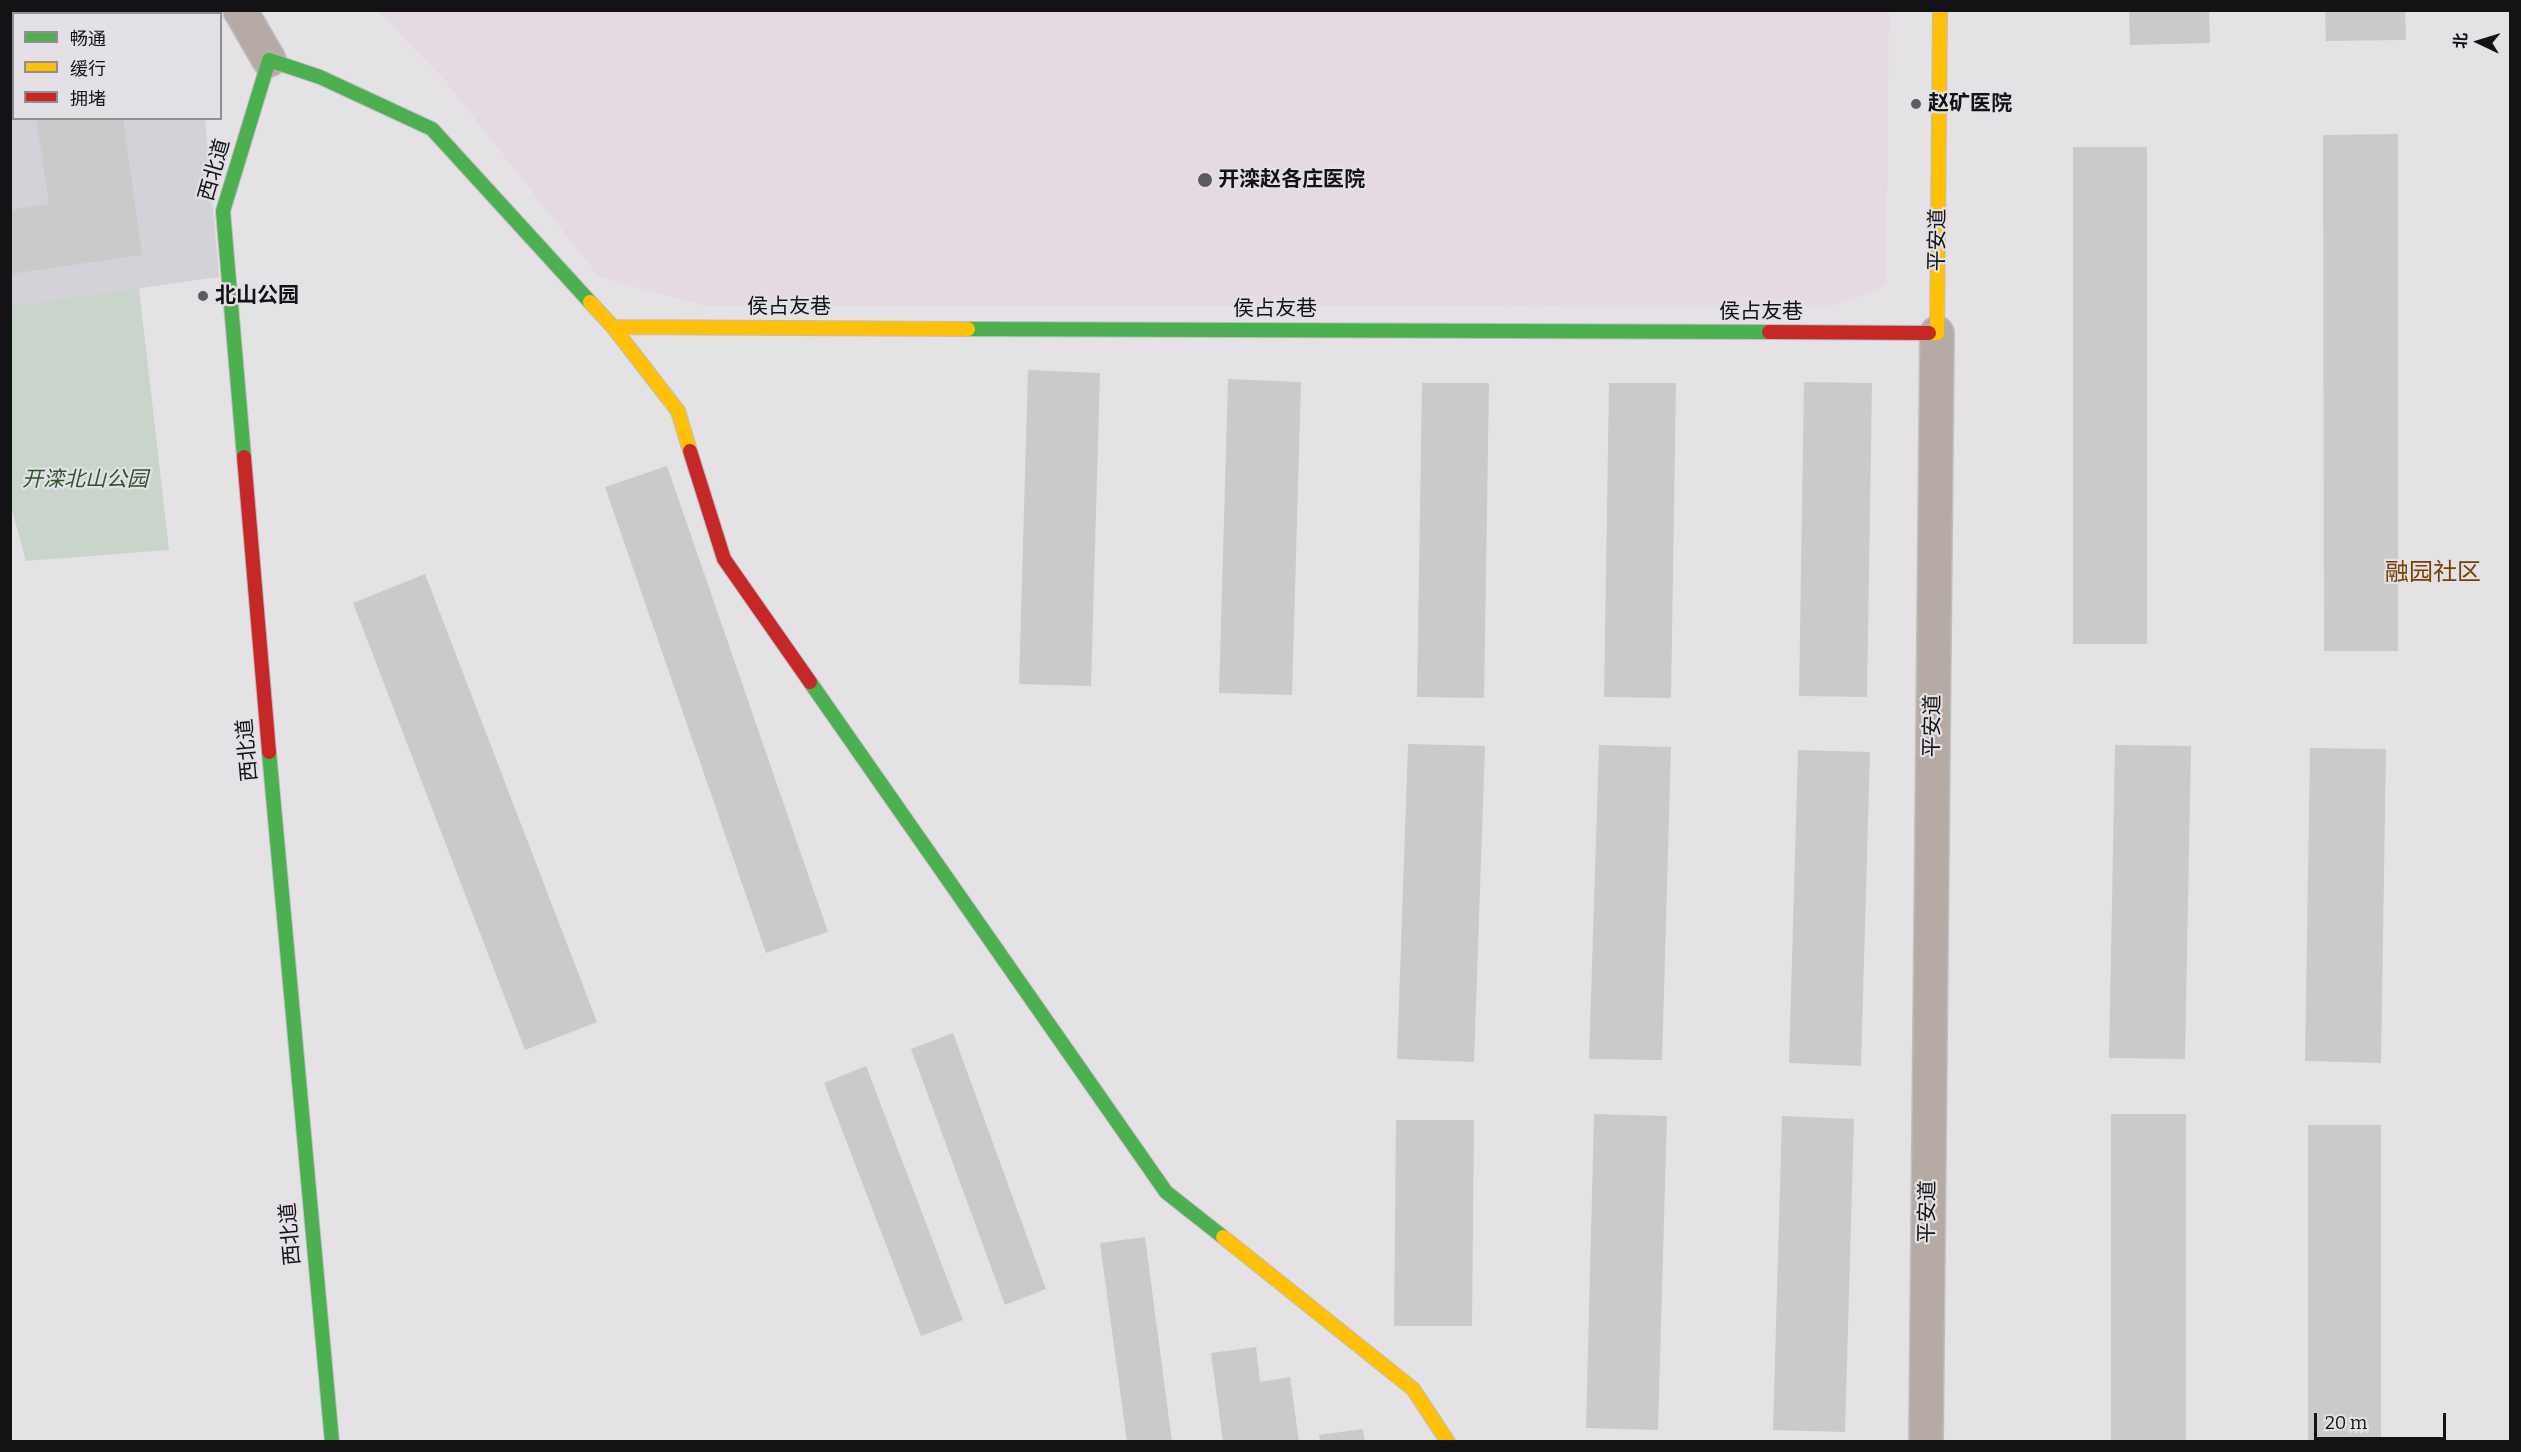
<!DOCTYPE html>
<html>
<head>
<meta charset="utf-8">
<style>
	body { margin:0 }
	#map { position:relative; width:2521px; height:1452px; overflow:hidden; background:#e4e2e5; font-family:Bitter,"Noto Sans SC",serif }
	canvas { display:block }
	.frame { position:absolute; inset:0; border:12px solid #131214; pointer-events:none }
	.legend { position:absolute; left:12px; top:12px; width:210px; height:108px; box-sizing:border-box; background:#e4e1e6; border:2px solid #908e92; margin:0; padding:8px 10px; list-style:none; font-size:18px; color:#131214 }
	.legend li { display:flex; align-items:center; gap:12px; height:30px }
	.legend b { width:30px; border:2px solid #908e92 }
	.north { position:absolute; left:2449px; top:12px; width:60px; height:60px; -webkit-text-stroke:4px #e4e1e6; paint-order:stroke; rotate:274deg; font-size:16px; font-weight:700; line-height:24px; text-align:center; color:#131214 }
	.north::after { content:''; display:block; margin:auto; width:21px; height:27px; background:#131214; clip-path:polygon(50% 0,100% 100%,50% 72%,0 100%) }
	.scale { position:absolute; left:2314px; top:1413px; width:132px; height:27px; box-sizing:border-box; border:3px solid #131214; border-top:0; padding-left:8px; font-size:18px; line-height:21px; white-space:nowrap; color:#131214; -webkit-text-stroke:4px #e4e1e6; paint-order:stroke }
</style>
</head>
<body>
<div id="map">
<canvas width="2521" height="1452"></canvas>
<div class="frame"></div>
<ul class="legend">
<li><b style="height:8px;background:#4caf50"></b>畅通</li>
<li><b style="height:8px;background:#ffc107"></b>缓行</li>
<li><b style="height:8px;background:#c62828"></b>拥堵</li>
</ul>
<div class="north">北</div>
<div class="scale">20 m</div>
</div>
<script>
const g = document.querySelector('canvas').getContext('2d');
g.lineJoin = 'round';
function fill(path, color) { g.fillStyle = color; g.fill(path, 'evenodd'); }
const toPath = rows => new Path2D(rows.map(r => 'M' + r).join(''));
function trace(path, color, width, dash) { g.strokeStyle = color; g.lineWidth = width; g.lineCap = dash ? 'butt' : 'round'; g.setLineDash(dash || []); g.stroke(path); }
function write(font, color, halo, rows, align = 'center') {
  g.font = font + ' Bitter,"Noto Sans SC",serif'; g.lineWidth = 4.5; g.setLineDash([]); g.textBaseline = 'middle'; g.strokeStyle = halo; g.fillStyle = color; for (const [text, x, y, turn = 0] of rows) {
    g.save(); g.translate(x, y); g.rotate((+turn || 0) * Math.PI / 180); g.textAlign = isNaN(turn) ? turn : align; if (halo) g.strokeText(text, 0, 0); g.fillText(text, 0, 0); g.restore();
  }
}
const built = toPath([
	[189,10,191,13,14,14,14,118,205,119,219,277,11,306,10,11]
]);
const medical = toPath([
	[378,11,1889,11,1886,285,1838,305,706,306,599,277,447,83]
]);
const green = toPath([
	[139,288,169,550,26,561,11,506,11,306]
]);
const building = toPath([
	[10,10,90,10,93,14,14,14,14,48,10,48],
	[2129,10,2209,10,2210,43,2130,45],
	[2325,10,2405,10,2406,40,2326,41],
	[36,118,123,118,142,255,10,274,10,210,49,204],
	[2398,134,2398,651,2324,651,2323,135],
	[2073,147,2147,147,2147,644,2073,644],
	[1028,370,1100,373,1091,686,1019,684],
	[1228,379,1301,382,1292,695,1219,693],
	[1804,382,1872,383,1867,697,1799,696],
	[1422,383,1489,383,1484,698,1417,697],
	[1609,383,1676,383,1671,698,1604,697],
	[667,466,828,932,766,953,605,487],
	[425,574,597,1022,525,1050,353,603],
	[1408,744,1485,746,1474,1062,1397,1059],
	[1599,745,1671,747,1662,1060,1589,1059],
	[2115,745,2191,746,2185,1059,2109,1058],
	[2310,748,2386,749,2381,1063,2305,1061],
	[1798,750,1870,752,1861,1066,1789,1063],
	[953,1033,1046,1289,1005,1305,911,1049],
	[866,1066,963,1320,921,1336,824,1083],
	[1594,1114,1667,1116,1658,1430,1586,1428],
	[2111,1114,2186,1114,2186,1442,2111,1442],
	[1782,1116,1854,1119,1845,1432,1773,1430],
	[1396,1120,1474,1120,1472,1326,1394,1326],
	[2308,1125,2381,1125,2381,1442,2308,1442],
	[1145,1237,1172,1442,1127,1442,1100,1243],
	[1256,1347,1260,1382,1290,1377,1299,1442,1223,1442,1211,1353],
	[1363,1429,1365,1442,1320,1442,1319,1435]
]);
const street = toPath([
	[240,10,269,60],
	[1926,1442,1937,333]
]);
const fast = toPath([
	[968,329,1769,332],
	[244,457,223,211,269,60,320,77,432,129,590,302],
	[810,682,1166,1192,1223,1237],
	[269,752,332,1442]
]);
const slow = toPath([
	[590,302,613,327,678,411,690,451],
	[613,327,968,329],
	[1929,333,1937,333,1940,10],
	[1223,1237,1413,1389,1448,1442]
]);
const jam = toPath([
	[1769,332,1929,333],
	[690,451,724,559,810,682],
	[244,457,269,752]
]);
const markers = [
	[1916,104,6,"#5c5b5d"],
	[1205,180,8,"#5c5b5d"],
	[203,296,6,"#5c5b5d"]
];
const poiNames = [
	["赵矿医院",1928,104],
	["开滦赵各庄医院",1218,180],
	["北山公园",215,296]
];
const streetNames = [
	["西北道",215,170,-74],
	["平安道",1938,240,-89],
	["侯占友巷",789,307],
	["侯占友巷",1275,309],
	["侯占友巷",1761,312],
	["平安道",1933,726,-89],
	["西北道",248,750,-95],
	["平安道",1928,1212,-89],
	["西北道",291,1234,-95]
];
const parkNames = [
	["开滦北山公园",85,480]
];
const quarterNames = [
	["融园社区",2433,573]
];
fill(built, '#d5d1d8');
fill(medical, '#e5d9e3');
fill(green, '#c9d4ca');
fill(building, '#cbcaca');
trace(street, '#bebdbf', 36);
trace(fast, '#bebdbf', 16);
trace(slow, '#bebdbf', 16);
trace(jam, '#bebdbf', 16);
trace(street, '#b5aba4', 33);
trace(fast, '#4caf50', 14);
trace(slow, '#ffc107', 14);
trace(jam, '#c62828', 14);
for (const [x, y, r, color] of markers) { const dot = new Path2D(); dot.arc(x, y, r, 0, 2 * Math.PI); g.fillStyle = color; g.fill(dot); trace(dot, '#e4e1e6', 2); }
write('bold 21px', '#131214', '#e4e1e6', poiNames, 'left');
write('21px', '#131214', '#e4e1e6', streetNames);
write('italic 21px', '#285629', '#e4e1e6', parkNames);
write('24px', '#764100', '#e4e1e6', quarterNames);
</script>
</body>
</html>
